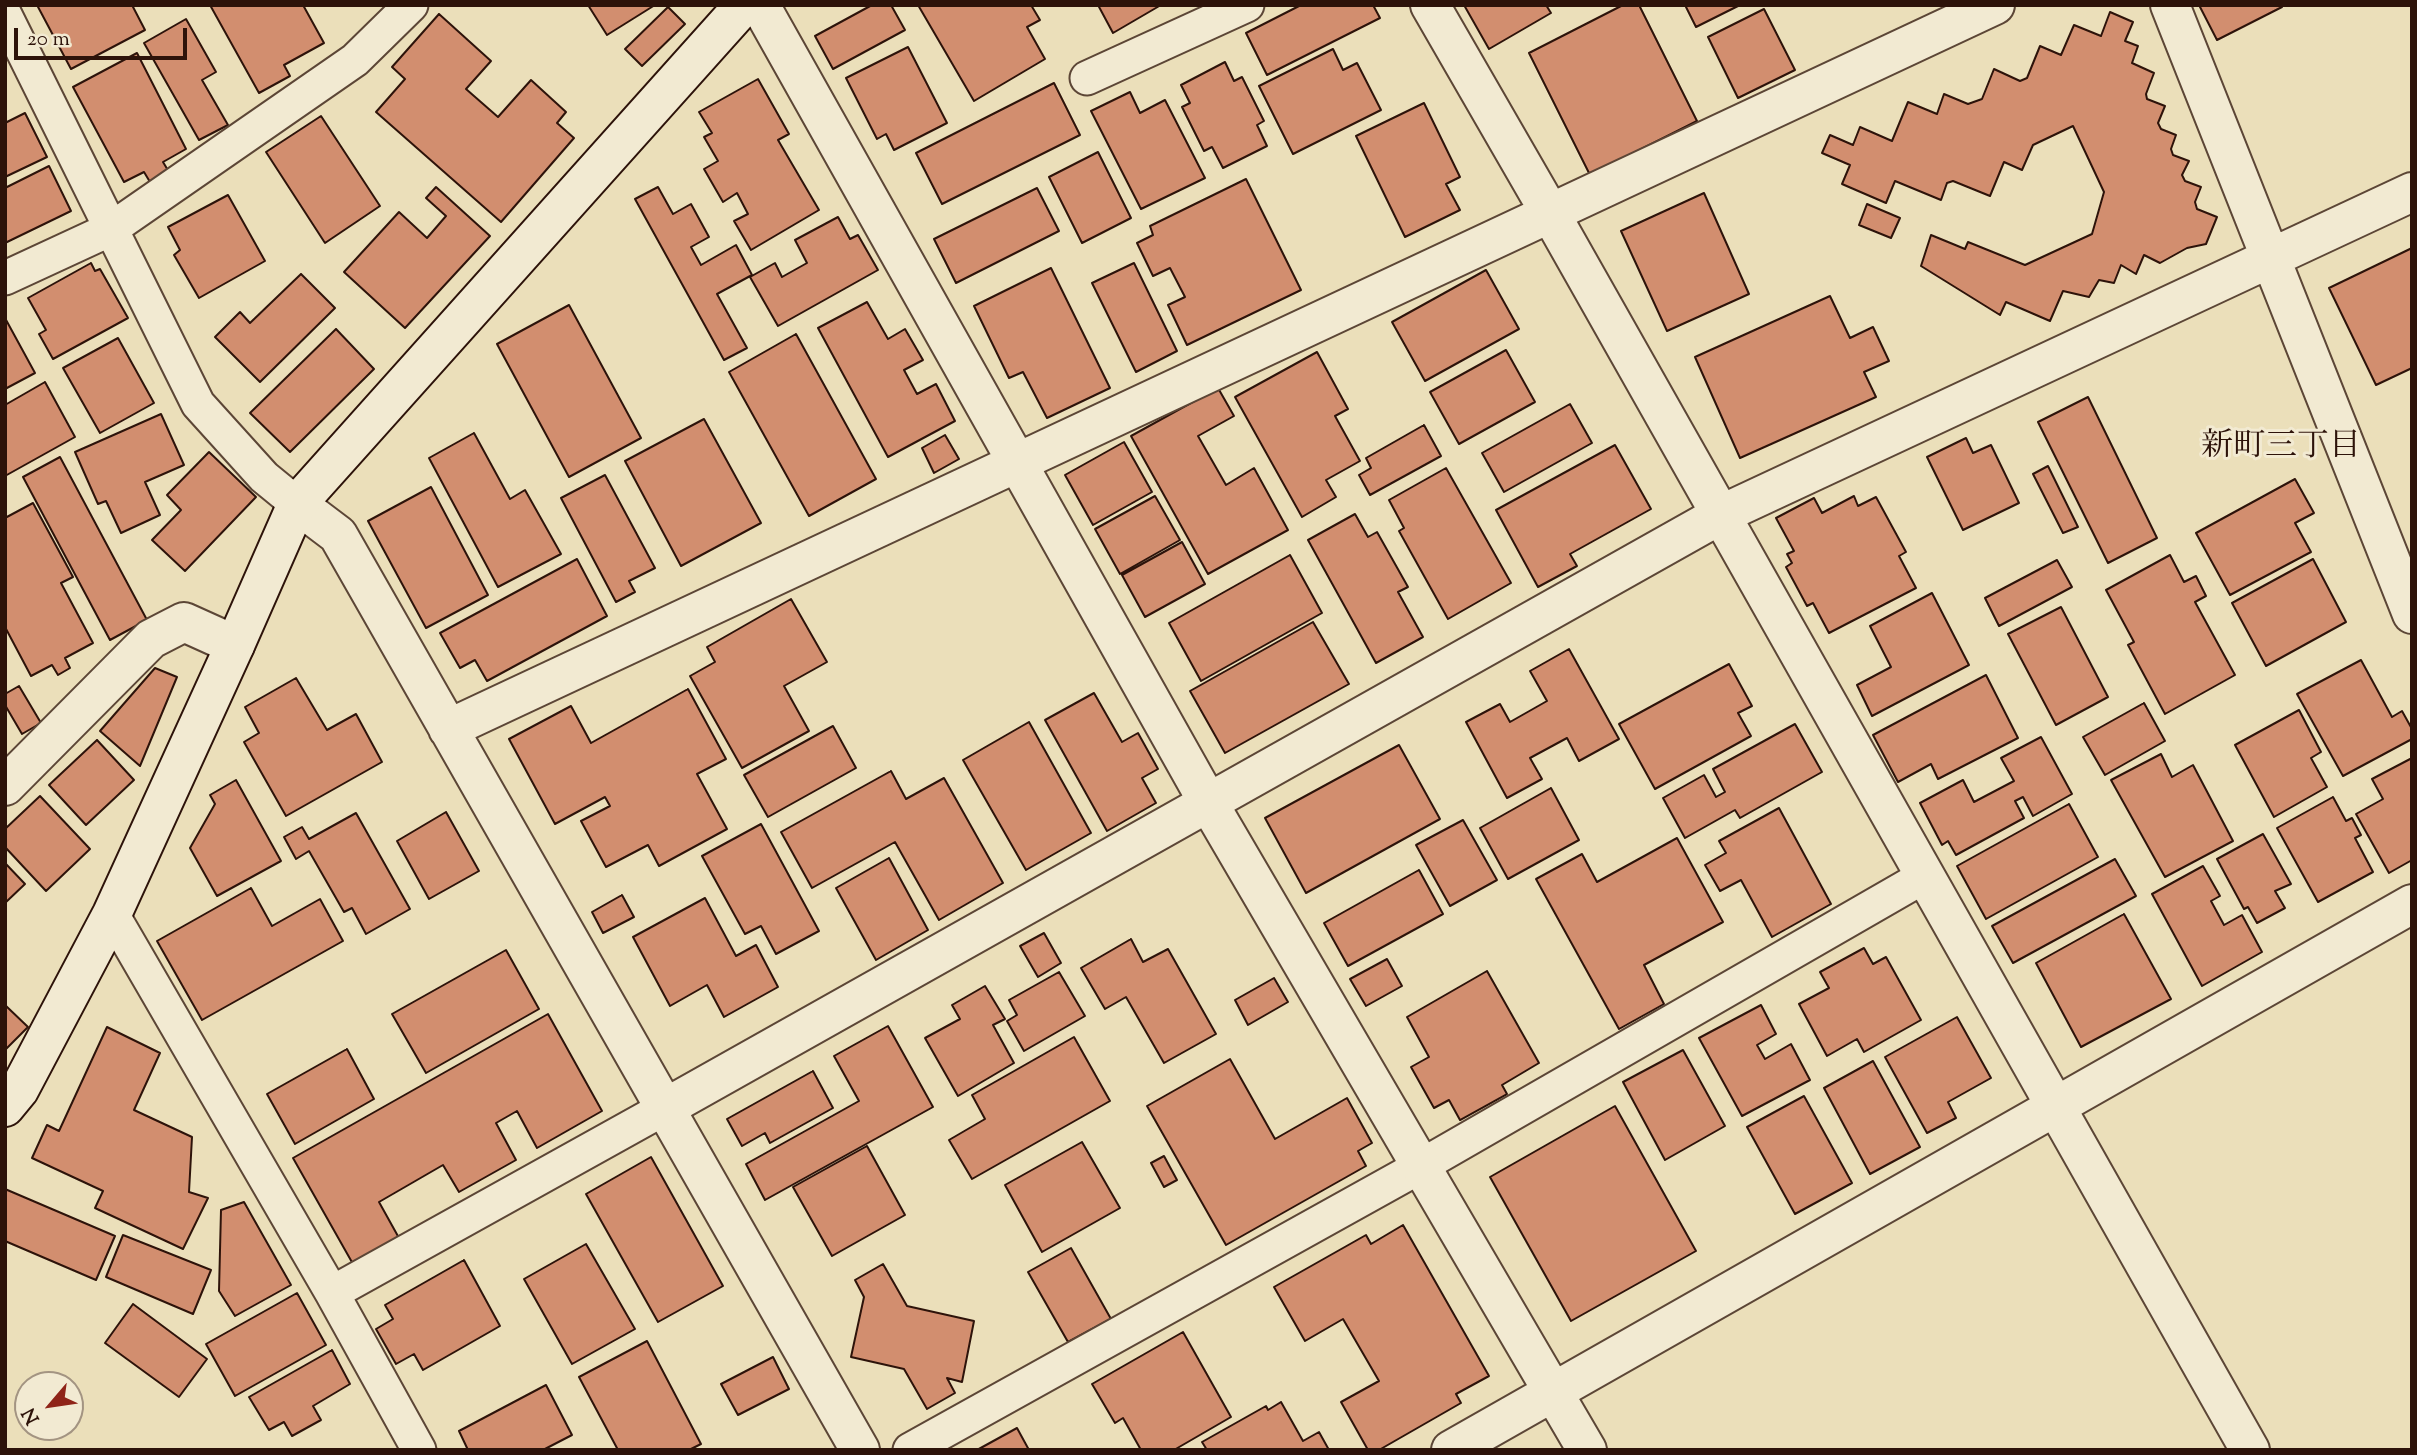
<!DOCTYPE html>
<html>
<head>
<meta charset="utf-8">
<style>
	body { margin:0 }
	#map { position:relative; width:2417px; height:1455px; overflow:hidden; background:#ebdfba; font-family:"Sorts Mill Goudy",serif }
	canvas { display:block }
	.frame { position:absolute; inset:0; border:7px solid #2d130a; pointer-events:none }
	.north { position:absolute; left:14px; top:1371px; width:70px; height:70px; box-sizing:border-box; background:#f2ead2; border:2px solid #a39482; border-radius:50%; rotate:241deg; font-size:19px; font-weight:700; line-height:28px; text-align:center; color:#2d130a }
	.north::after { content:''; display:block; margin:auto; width:24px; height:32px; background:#8f2418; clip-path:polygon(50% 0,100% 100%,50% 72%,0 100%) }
	.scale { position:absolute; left:14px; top:28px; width:173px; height:32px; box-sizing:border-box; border:4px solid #2d130a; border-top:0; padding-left:9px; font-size:21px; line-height:24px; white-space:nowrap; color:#2d130a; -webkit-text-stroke:5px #f2ead2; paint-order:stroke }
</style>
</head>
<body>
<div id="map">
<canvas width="2417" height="1455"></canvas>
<div class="frame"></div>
<div class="north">N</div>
<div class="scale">20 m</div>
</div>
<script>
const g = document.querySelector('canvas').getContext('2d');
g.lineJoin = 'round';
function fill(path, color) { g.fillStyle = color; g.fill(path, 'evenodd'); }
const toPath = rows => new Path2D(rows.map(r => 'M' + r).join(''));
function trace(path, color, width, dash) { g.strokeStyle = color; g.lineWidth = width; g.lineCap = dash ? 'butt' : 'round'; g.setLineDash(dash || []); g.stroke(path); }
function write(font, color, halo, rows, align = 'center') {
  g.font = font + ' "Sorts Mill Goudy","Noto Serif JP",serif'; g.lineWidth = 6; g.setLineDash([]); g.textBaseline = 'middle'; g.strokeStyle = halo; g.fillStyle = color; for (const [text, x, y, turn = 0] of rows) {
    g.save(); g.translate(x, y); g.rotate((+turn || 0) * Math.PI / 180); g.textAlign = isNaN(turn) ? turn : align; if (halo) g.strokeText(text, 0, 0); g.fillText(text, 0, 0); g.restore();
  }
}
const building = toPath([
	[37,5,132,5,145,30,71,69,37,5],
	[210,5,303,5,324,43,284,65,290,76,259,93,210,5],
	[588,5,655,5,607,35,588,5],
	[872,5,891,5,905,30,833,69,815,36,872,5],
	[918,5,1031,5,1040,20,1027,27,1045,59,974,101,918,5],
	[1098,5,1161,5,1113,33,1098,5],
	[1301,5,1373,5,1380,18,1267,75,1246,33,1301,5],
	[1464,5,1546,5,1551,13,1489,49,1464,5],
	[1623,5,1639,5,1697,121,1590,175,1529,53,1623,5],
	[1685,5,1740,5,1696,27,1685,5],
	[2199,5,2281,5,2282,7,2217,40,2199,5],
	[668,7,685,24,642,66,625,49,668,7],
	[1764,9,1795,70,1738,98,1708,37,1764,9],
	[2110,12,2133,22,2125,41,2138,46,2132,63,2154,73,2146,94,2147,99,2165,106,2158,123,2161,129,2176,135,2171,149,2173,155,2189,161,2182,175,2185,181,2201,187,2195,202,2197,209,2217,217,2206,244,2187,248,2160,263,2144,255,2136,274,2121,265,2114,283,2099,280,2089,297,2063,291,2050,321,2006,302,2000,315,1921,266,1931,235,1965,249,1968,242,2025,265,2092,234,2104,192,2073,126,2033,145,2022,170,2004,162,1990,196,1953,181,1947,183,1941,200,1895,181,1886,203,1842,184,1850,165,1822,153,1830,135,1853,145,1860,127,1892,141,1908,102,1937,114,1944,94,1968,104,1982,99,1994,69,2020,81,2027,78,2040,46,2061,55,2074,25,2101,36,2110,12],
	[439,14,491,61,466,89,498,117,531,80,566,112,557,123,574,138,501,222,376,112,405,79,392,67,439,14],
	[186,19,216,72,202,80,228,125,199,140,144,43,186,19],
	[908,47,947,123,894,150,886,134,877,139,846,78,908,47],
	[1333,49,1343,70,1357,63,1381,110,1293,154,1259,86,1333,49],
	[137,53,186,149,163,162,169,172,150,182,144,172,124,182,73,87,137,53],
	[1225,62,1234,81,1242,77,1264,121,1257,125,1267,146,1223,168,1212,147,1204,151,1182,107,1190,103,1181,85,1225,62],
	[758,79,789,134,778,140,819,210,751,250,734,221,748,214,737,193,723,202,704,169,718,161,704,137,712,133,699,112,758,79],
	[1054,83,1080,135,942,204,916,153,1054,83],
	[1130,92,1140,113,1165,100,1205,178,1141,209,1091,111,1130,92],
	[1424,103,1460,177,1446,184,1460,210,1405,237,1356,136,1424,103],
	[25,113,47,157,5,177,5,123,25,113],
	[321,116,380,206,325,243,266,152,321,116],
	[1098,152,1131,218,1082,243,1049,177,1098,152],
	[49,166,71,211,5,243,5,188,49,166],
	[1246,179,1301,290,1187,345,1168,305,1185,297,1170,268,1153,276,1137,243,1153,235,1150,226,1246,179],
	[436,187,490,236,405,328,344,272,399,212,427,238,446,216,426,198,436,187],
	[658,187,673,214,691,204,709,237,691,247,701,265,736,245,752,275,717,294,747,348,724,360,635,199,658,187],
	[1037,188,1059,231,956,283,934,239,1037,188],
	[1704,193,1749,294,1667,331,1621,231,1704,193],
	[228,195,265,261,199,298,174,255,180,250,168,227,228,195],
	[1867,204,1900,218,1891,238,1859,225,1867,204],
	[838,217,850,239,858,235,878,270,778,326,750,277,775,263,782,277,807,263,795,240,838,217],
	[2412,248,2412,368,2376,385,2329,288,2412,248],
	[91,263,95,271,100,269,128,318,53,359,39,334,46,330,28,298,91,263],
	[1134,263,1177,351,1136,372,1092,283,1134,263],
	[1051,268,1110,388,1047,418,1023,372,1009,378,974,306,1051,268],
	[1486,270,1519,329,1425,381,1392,322,1486,270],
	[301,274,335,308,260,382,215,337,240,312,250,323,301,274],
	[1830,296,1850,338,1873,327,1889,361,1864,372,1876,397,1740,458,1695,357,1830,296],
	[867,302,888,339,905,329,923,360,904,370,917,394,936,384,955,421,888,457,818,328,867,302],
	[569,305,641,438,569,477,497,344,569,305],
	[5,318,35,373,5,389,5,318],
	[336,329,374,369,290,452,250,413,336,329],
	[796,334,876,479,809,516,729,372,796,334],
	[118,338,154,403,100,433,63,368,118,338],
	[1506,350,1535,402,1459,444,1430,392,1506,350],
	[1317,352,1348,409,1335,416,1360,461,1326,480,1336,497,1302,517,1235,397,1317,352],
	[45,382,75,437,5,476,5,405,45,382],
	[1218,388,1234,416,1198,436,1226,485,1254,468,1288,530,1208,574,1131,436,1218,388],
	[2088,397,2157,538,2108,563,2038,422,2088,397],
	[1570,404,1592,443,1504,492,1482,453,1570,404],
	[161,414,184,465,145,482,160,515,121,533,106,501,98,504,75,452,161,414],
	[704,419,761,523,681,566,625,461,704,419],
	[1424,425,1441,456,1370,495,1359,475,1371,468,1366,458,1424,425],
	[474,433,510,499,525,490,561,554,498,587,429,458,474,433],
	[945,435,959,459,934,473,922,448,945,435],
	[1966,438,1973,453,1991,445,2019,503,1963,530,1927,457,1966,438],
	[1124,442,1152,492,1093,525,1065,475,1124,442],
	[1615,445,1651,509,1570,554,1577,566,1538,587,1496,510,1615,445],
	[209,452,256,497,185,571,152,540,181,510,167,495,209,452],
	[60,457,147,620,110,640,23,477,60,457],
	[2048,466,2078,527,2063,533,2033,474,2048,466],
	[1446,468,1511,583,1448,619,1399,531,1404,528,1389,500,1446,468],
	[605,475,655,568,629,581,635,592,616,602,561,498,605,475],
	[2295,479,2314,513,2295,523,2311,552,2230,595,2196,533,2295,479],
	[431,487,488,595,426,628,368,521,431,487],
	[1155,496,1180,540,1120,574,1095,529,1155,496],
	[1854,496,1858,506,1876,497,1906,552,1899,556,1916,588,1829,633,1813,603,1807,606,1786,567,1792,563,1787,554,1794,551,1776,518,1814,498,1822,513,1854,496],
	[33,503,73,577,61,583,93,643,65,658,70,668,58,675,52,665,31,676,5,627,5,518,33,503],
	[1355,514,1368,537,1377,532,1408,587,1398,592,1423,637,1376,663,1308,540,1355,514],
	[1182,542,1205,584,1145,617,1122,575,1182,542],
	[1290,555,1322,613,1201,681,1169,623,1290,555],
	[2170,555,2184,582,2196,576,2206,596,2195,602,2235,675,2165,714,2128,645,2134,642,2106,590,2170,555],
	[577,559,607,616,487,681,475,660,460,668,440,633,577,559],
	[2313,559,2346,622,2266,666,2232,603,2313,559],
	[2057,560,2072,587,1999,626,1985,598,2057,560],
	[1932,593,1969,665,1872,716,1857,685,1891,667,1870,626,1932,593],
	[791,599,827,662,784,686,809,731,742,768,690,676,715,662,707,647,791,599],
	[2061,607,2108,697,2056,725,2008,634,2061,607],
	[1313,622,1349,684,1225,753,1190,691,1313,622],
	[1569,649,1619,739,1579,761,1567,738,1530,758,1542,779,1507,798,1466,722,1500,704,1510,722,1547,701,1530,671,1569,649],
	[2361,660,2392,717,2402,711,2412,729,2412,739,2343,776,2297,694,2361,660],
	[1729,664,1752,706,1738,713,1751,736,1655,789,1619,724,1729,664],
	[155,668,177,677,140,766,100,731,155,668],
	[1986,675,2018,738,1938,779,1931,764,1898,782,1873,735,1986,675],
	[296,678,327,730,356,714,382,762,286,816,244,742,259,733,245,707,296,678],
	[19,686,41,723,22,734,5,705,5,694,19,686],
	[688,689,726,759,697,774,727,829,659,866,648,845,606,867,581,821,610,806,605,797,555,824,509,739,571,706,591,743,688,689],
	[1094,693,1122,742,1138,733,1158,769,1142,778,1156,803,1107,831,1045,720,1094,693],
	[2144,703,2165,741,2105,775,2083,737,2144,703],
	[2299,710,2321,752,2311,758,2327,787,2274,817,2235,745,2299,710],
	[1029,722,1091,833,1026,870,963,760,1029,722],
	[1795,724,1822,772,1740,818,1735,810,1685,838,1663,798,1704,775,1716,797,1725,792,1713,769,1795,724],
	[833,726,856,768,768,817,744,775,833,726],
	[2041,737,2072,794,2033,816,2023,797,2015,801,2024,818,1956,855,1948,841,1942,845,1920,803,1963,780,1974,802,2014,781,2001,758,2041,737],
	[97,740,134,780,86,825,49,785,97,740],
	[1399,745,1440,819,1306,893,1265,818,1399,745],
	[2161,754,2172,777,2193,765,2233,841,2165,877,2111,780,2161,754],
	[2412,758,2412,860,2389,873,2356,814,2383,799,2372,779,2412,758],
	[891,771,906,799,944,778,1003,883,939,920,895,842,812,888,781,832,891,771],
	[236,780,281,861,217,896,190,848,215,804,210,795,236,780],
	[1551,788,1579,840,1508,879,1480,828,1551,788],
	[40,796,90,849,46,891,5,847,5,829,40,796],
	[2333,797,2346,821,2352,818,2361,835,2355,838,2373,872,2318,902,2277,828,2333,797],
	[2069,804,2098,857,1986,919,1957,866,2069,804],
	[1779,808,1831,904,1772,937,1741,880,1720,891,1705,865,1726,853,1719,841,1779,808],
	[446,812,479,871,429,899,397,841,446,812],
	[356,813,410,909,366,934,352,908,344,912,309,851,296,859,284,837,302,827,309,839,356,813],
	[1463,820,1497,880,1450,906,1416,845,1463,820],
	[761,824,819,931,776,954,761,926,745,934,702,856,761,824],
	[2263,834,2291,884,2275,891,2285,908,2257,923,2248,907,2244,909,2217,859,2263,834],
	[1677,838,1723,922,1644,965,1664,1004,1619,1029,1536,879,1582,854,1597,882,1677,838],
	[889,858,928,930,876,960,836,888,889,858],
	[2115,859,2136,896,2013,963,1992,926,2115,859],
	[5,863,25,884,5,903,5,863],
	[2203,866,2220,896,2211,901,2224,925,2242,915,2262,952,2202,986,2152,894,2203,866],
	[1419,870,1443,914,1348,966,1324,923,1419,870],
	[251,888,272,926,320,899,343,941,202,1020,157,941,251,888],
	[622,895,634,917,603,933,592,912,622,895],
	[705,898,736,956,756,945,778,987,724,1017,707,985,670,1006,633,937,705,898],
	[2124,914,2171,999,2081,1047,2036,963,2124,914],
	[1044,933,1061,963,1038,977,1020,946,1044,933],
	[1131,939,1143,962,1168,949,1216,1034,1164,1063,1126,997,1105,1009,1081,968,1131,939],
	[1864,948,1873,964,1886,957,1921,1020,1864,1052,1857,1039,1827,1056,1799,1004,1829,988,1820,972,1864,948],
	[506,950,539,1009,426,1073,392,1014,506,950],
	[1387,959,1402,986,1366,1006,1350,979,1387,959],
	[1487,971,1539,1063,1502,1085,1507,1094,1460,1120,1449,1100,1434,1108,1411,1067,1429,1057,1407,1017,1487,971],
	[1059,972,1085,1016,1024,1051,1007,1021,1017,1015,1009,1000,1059,972],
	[1274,978,1288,1002,1248,1025,1235,1000,1274,978],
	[985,986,1005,1019,993,1025,1014,1063,958,1096,925,1038,960,1019,952,1005,985,986],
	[5,1005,28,1027,5,1050,5,1005],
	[1761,1005,1776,1034,1757,1045,1765,1059,1791,1044,1810,1080,1742,1116,1699,1038,1761,1005],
	[548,1014,602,1111,537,1148,517,1111,496,1123,516,1160,459,1192,443,1165,379,1202,399,1238,353,1264,293,1158,548,1014],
	[1957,1017,1991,1078,1948,1102,1956,1118,1927,1133,1885,1057,1957,1017],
	[888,1026,933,1107,765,1200,746,1164,859,1101,834,1056,888,1026],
	[107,1027,160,1053,134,1110,192,1137,189,1192,208,1198,183,1249,95,1208,103,1191,32,1158,47,1125,59,1131,107,1027],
	[1074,1037,1110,1101,972,1179,949,1140,985,1119,972,1095,1074,1037],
	[347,1049,374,1099,295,1144,267,1094,347,1049],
	[1683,1050,1725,1126,1665,1160,1623,1082,1683,1050],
	[1230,1059,1275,1139,1347,1098,1372,1143,1358,1151,1366,1166,1226,1245,1147,1106,1230,1059],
	[1873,1061,1920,1147,1870,1174,1824,1088,1873,1061],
	[813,1071,833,1108,770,1143,765,1133,742,1146,727,1119,813,1071],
	[1804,1096,1852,1183,1795,1214,1747,1127,1804,1096],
	[1615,1106,1696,1251,1571,1321,1490,1177,1615,1106],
	[1082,1142,1120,1208,1042,1252,1005,1185,1082,1142],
	[867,1146,905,1215,832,1256,793,1187,867,1146],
	[1164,1156,1177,1180,1164,1187,1151,1163,1164,1156],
	[651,1157,723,1286,658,1322,586,1194,651,1157],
	[5,1189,115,1236,96,1280,5,1241,5,1189],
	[244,1202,291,1285,235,1316,219,1291,221,1210,244,1202],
	[1403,1225,1489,1376,1456,1394,1461,1403,1379,1450,1368,1450,1341,1402,1379,1381,1343,1319,1305,1341,1274,1287,1366,1235,1371,1244,1403,1225],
	[123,1235,211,1270,193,1314,106,1277,123,1235],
	[586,1244,635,1329,572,1364,524,1279,586,1244],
	[1071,1248,1111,1319,1068,1342,1028,1272,1071,1248],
	[464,1260,500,1326,423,1370,414,1354,396,1364,376,1329,393,1319,385,1305,464,1260],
	[883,1264,907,1306,974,1321,962,1382,947,1378,955,1393,927,1409,904,1369,851,1357,864,1297,855,1280,883,1264],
	[297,1293,326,1345,235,1396,206,1344,297,1293],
	[133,1304,207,1359,179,1397,105,1343,133,1304],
	[1183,1332,1231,1417,1174,1450,1141,1450,1123,1418,1115,1423,1092,1384,1183,1332],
	[647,1341,701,1444,689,1450,618,1450,579,1377,647,1341],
	[332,1350,350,1384,313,1406,321,1420,292,1436,284,1422,269,1430,249,1397,332,1350],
	[773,1357,789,1389,738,1415,721,1384,773,1357],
	[546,1385,572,1435,543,1450,468,1450,459,1431,546,1385],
	[1281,1402,1303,1441,1319,1432,1329,1450,1207,1450,1202,1442,1266,1406,1268,1410,1281,1402],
	[1017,1428,1029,1450,977,1450,1017,1428]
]);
const lane = toPath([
	[5,15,198,404,264,477,297,504],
	[1087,78,1247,5],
	[5,278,111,229,355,60,411,5],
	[112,914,332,1293,419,1450],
	[332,1293,665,1108],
	[910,1450,1421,1166,1925,876]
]);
const street = toPath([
	[760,5,1209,804,1587,1450],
	[1430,5,1550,213,2250,1450],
	[2170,5,2412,614],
	[297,504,338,535,860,1450],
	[448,729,1995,5],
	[5,786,151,639,184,622,235,645],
	[665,1108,1720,515,2412,192],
	[1451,1450,2412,904]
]);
const secondary = toPath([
	[5,1107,19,1090,112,914,235,645,297,504,744,5]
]);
const neighbourhoodNames = [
	["新町三丁目",2281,450]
];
fill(building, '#d28e6f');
trace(building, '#2d130a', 2);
trace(lane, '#5c4636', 37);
trace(street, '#5c4636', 42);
trace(secondary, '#2d130a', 42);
trace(lane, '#f2ead2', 33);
trace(street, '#f2ead2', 38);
trace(secondary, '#f2ead2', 38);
write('32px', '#2d130a', '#f2ead2', neighbourhoodNames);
</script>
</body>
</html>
